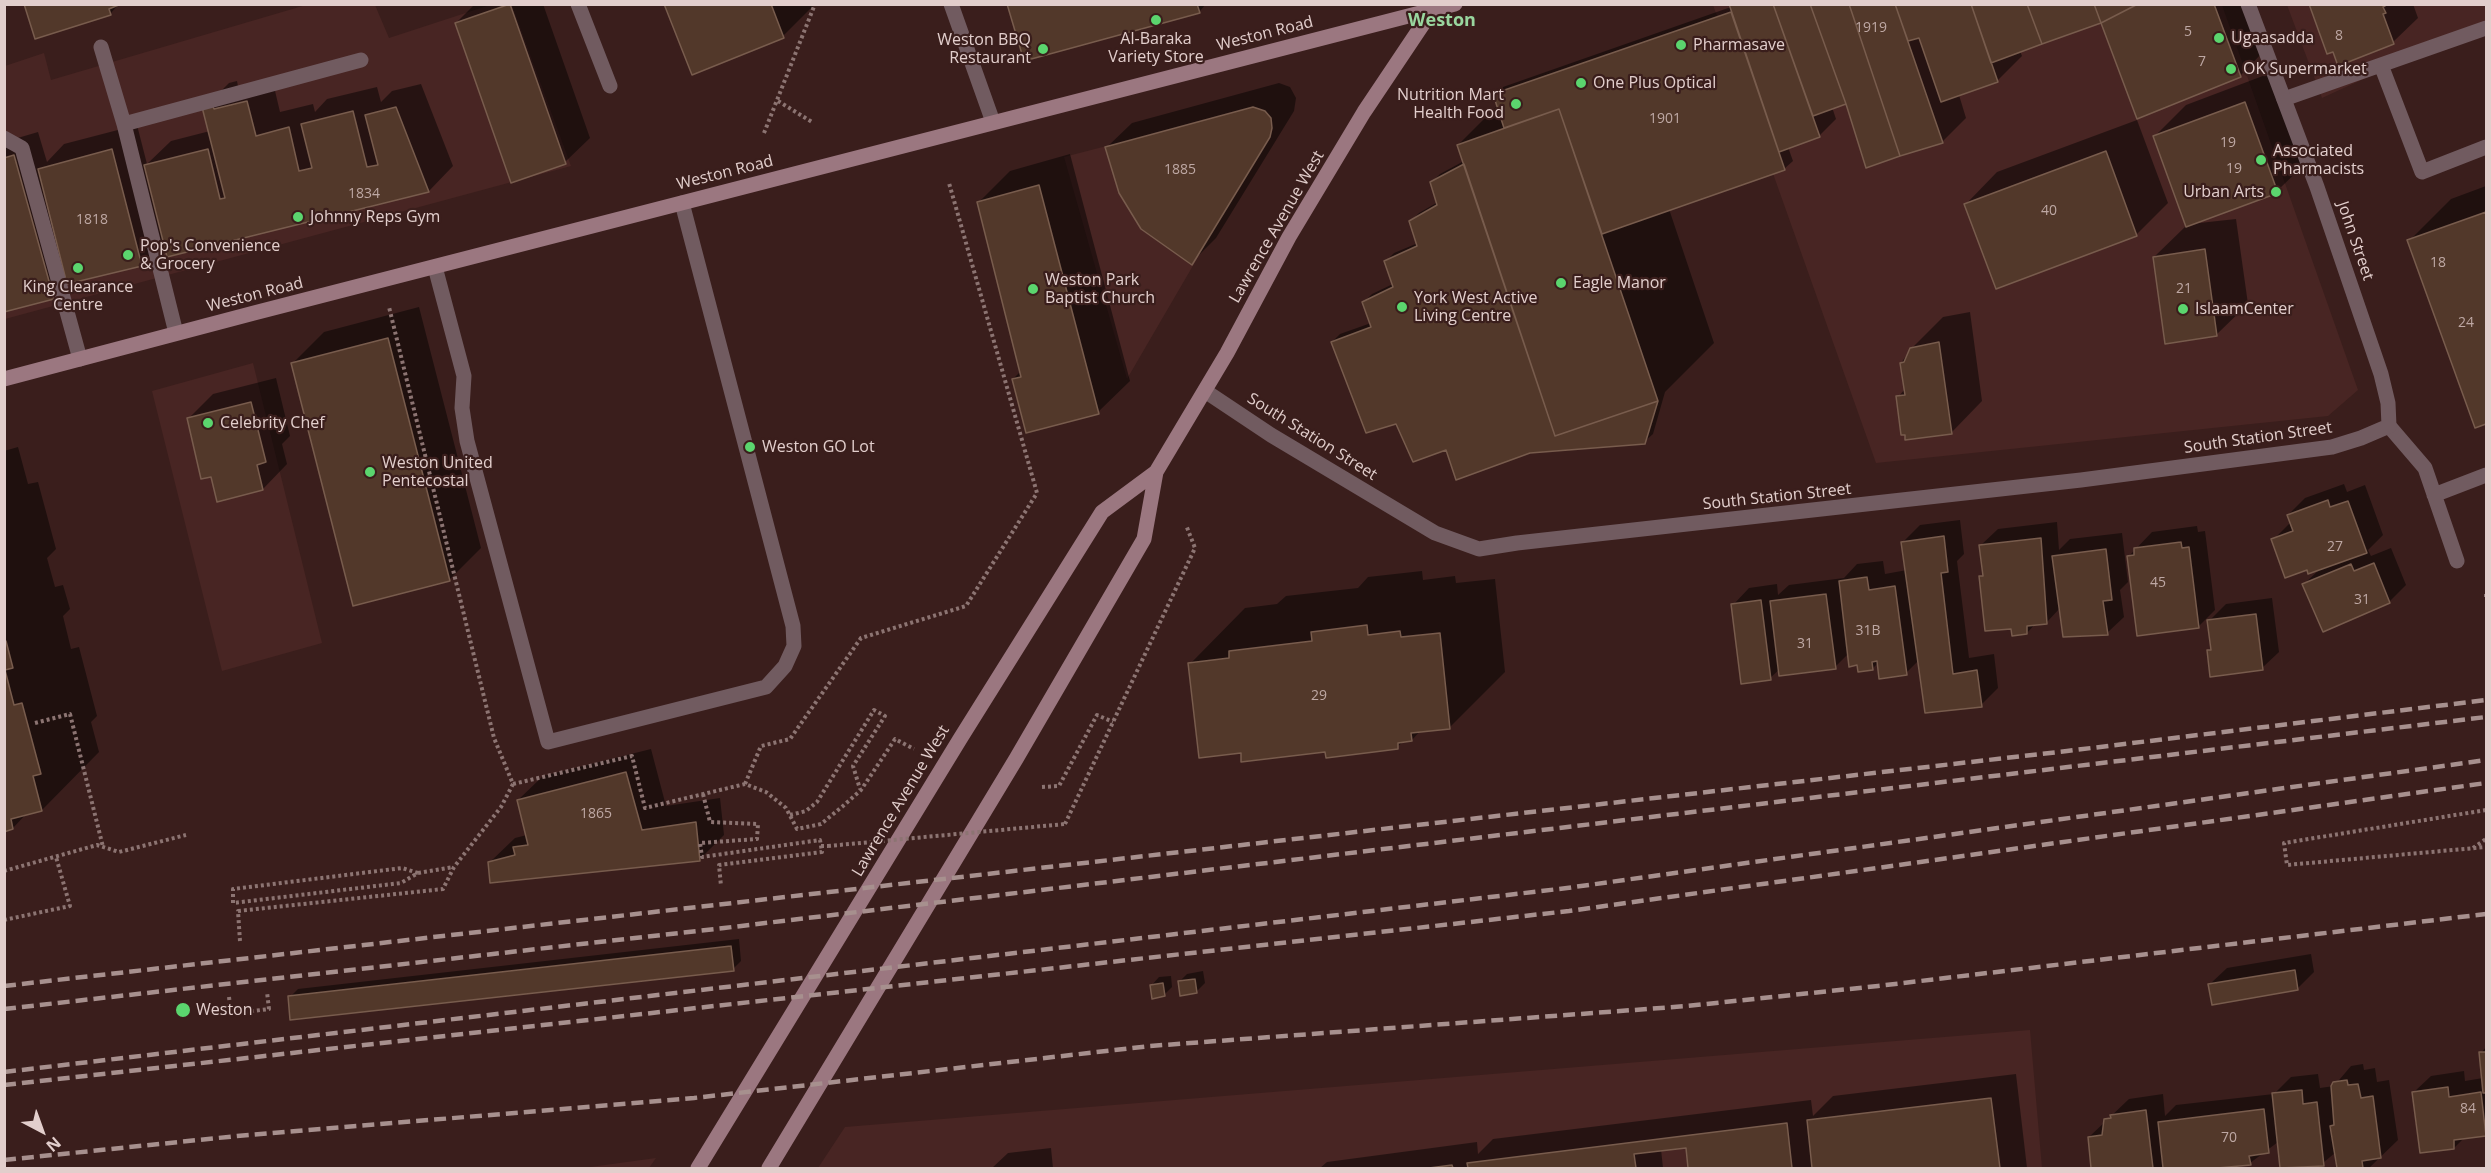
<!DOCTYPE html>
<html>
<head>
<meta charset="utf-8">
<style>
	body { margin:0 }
	#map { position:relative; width:2491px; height:1173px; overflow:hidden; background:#3a1e1c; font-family:"Open Sans",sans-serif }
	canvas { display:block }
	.frame { position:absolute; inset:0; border:6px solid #e2cecc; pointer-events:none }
	.north { position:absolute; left:12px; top:1101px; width:60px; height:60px; -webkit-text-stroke:4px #3a1e1c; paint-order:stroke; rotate:139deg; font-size:16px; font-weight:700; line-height:24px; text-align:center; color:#e2cecc }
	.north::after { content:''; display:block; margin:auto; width:21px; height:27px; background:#e2cecc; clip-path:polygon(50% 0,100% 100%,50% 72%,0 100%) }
</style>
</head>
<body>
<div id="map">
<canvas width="2491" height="1173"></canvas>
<div class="frame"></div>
<div class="north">N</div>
</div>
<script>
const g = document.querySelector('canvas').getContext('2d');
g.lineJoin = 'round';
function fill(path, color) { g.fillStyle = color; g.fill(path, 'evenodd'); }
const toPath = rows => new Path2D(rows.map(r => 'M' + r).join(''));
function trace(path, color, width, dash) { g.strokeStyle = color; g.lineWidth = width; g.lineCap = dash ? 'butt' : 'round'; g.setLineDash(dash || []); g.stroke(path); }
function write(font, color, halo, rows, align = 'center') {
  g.font = font + ' "Open Sans",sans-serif'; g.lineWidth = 4.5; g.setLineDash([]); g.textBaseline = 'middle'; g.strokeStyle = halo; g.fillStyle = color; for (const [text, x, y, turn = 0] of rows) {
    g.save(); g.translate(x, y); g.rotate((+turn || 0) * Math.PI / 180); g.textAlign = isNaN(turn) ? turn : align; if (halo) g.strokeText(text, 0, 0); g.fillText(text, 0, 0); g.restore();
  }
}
const built = toPath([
	[306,5,375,5,389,38,490,5,512,5,571,166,5,319,5,66,44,53,51,80],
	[1713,5,2222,5,2358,390,2328,416,1876,463],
	[2287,5,2486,5,2486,23,2322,98],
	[1242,111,1265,142,1127,379,1064,157],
	[253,363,322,643,222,671,152,391],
	[2030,1030,2042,1168,818,1168,845,1127],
	[656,1158,649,1168,583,1168]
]);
const shadow = toPath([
	[25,4,119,4,110,14],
	[475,4,543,4,590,138,565,162,512,181,456,23],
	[665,4,815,4,783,36],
	[1009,4,1206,4,1199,12],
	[1730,4,2247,4,2264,51,2240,76,2102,21,2020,51,2022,56,1997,81,1959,95,1966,118,1942,142,1847,102,1832,107,1836,119,1819,136,1788,147,1793,161,1784,169,1669,209,1714,343,1665,392,1653,434,1644,442,1447,448,1397,422,1332,342,1340,334,1371,323,1364,302,1372,294,1393,284,1386,261,1394,253,1418,243,1411,221,1419,213,1438,202,1432,182,1440,174,1464,161,1458,145,1498,105,1495,95,1503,87,1731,7],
	[2311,4,2413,4,2418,18,2393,42,2339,64],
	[2276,71,2309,160,2277,191,2190,224,2236,219,2248,304,2216,335,2154,257,2186,226,2155,136,2186,105],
	[272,78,280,112,313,104,315,112,327,99,377,87,381,102,392,91,421,84,453,166,429,191,168,256,165,241,141,265,67,283,53,297,4,311,4,142,38,132,47,162,64,144,137,125,147,164,171,141,210,131,204,108,229,83,237,81,238,86],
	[1279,83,1290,87,1296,98,1294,111,1216,238,1191,263,1107,147,1132,123],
	[2137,120,2168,203,2136,235,1966,204,1997,172],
	[1070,154,1130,381,1098,412,1013,379,1021,371,979,202,1010,171],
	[2486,186,2486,422,2476,426,2409,241,2451,199],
	[419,307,481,548,449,580,292,364,324,332],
	[1970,312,1982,401,1951,433,1906,433,1898,397,1905,389,1901,363,1911,349,1943,317],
	[276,378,290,436,282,444,287,464,263,489,212,475,188,419,213,394],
	[18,447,28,484,38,482,56,549,47,558,55,587,63,585,70,609,63,616,71,649,79,647,97,716,91,722,99,752,42,810,27,813,13,828,4,830,4,451],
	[2344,484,2347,492,2365,485,2383,535,2368,550,2371,556,2391,548,2406,585,2389,602,2304,584,2321,568,2308,568,2273,540,2291,522,2288,515,2305,498],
	[1960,520,1964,554,1957,561,1969,658,1994,654,1998,688,1981,705,1919,660,1906,673,1878,663,1872,669,1858,664,1849,653,1835,667,1780,669,1770,678,1733,605,1749,588,1777,584,1778,595,1789,585,1844,578,1857,564,1883,561,1885,574,1907,570,1903,542,1920,525],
	[2057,522,2059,550,2070,539,2122,533,2128,582,2120,590,2124,617,2107,633,2060,608,2047,622,2036,623,2027,633,2013,627,1981,577,1984,574,1981,545,1998,529],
	[2197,526,2198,532,2205,531,2215,610,2198,627,2129,556,2152,532],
	[1422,571,1423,580,1455,576,1456,583,1495,579,1505,672,1450,727,1421,730,1412,740,1404,741,1397,747,1242,751,1190,664,1245,608,1277,604,1286,596,1358,588,1368,577],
	[2272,598,2279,652,2262,668,2208,651,2212,647,2209,621,2226,604],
	[651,749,666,806,720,798,724,835,699,860,490,862,515,838,527,835,518,800,543,776],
	[739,939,741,961,733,969,290,997,298,989],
	[2311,954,2314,972,2297,989,2210,984,2227,968],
	[1203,971,1205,983,1197,991,1179,982,1187,974],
	[1171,976,1172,987,1164,995,1151,986,1159,977],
	[2486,1047,2486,1134,2464,1138,2454,1148,2414,1092,2431,1076,2464,1071,2465,1081,2483,1078,2481,1053],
	[2363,1064,2364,1070,2375,1068,2377,1082,2389,1080,2398,1140,2369,1168,2339,1168,2336,1152,2317,1168,2282,1168,2278,1142,2250,1163,2204,1168,2093,1168,2089,1137,2129,1099,2163,1094,2165,1116,2176,1105,2274,1094,2291,1077,2318,1074,2320,1088,2334,1086,2351,1066],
	[2016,1074,2027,1168,1690,1168,1687,1146,1661,1149,1663,1168,1320,1168,1327,1162,1477,1142,1478,1154,1493,1139,1811,1100,1813,1116,1833,1096],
	[1051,1148,1053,1168,992,1168,1008,1153]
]);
const building = toPath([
	[24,4,121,4,109,9,111,15,35,39,24,4],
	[510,4,566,164,511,183,455,23,510,4],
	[664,4,771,4,784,38,692,75,664,4],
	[1007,4,1197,4,1200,13,1024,61,1007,4],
	[1729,4,1773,4,1820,137,1779,152,1729,4],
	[1773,4,1810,4,1846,104,1813,116,1773,4],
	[1810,4,1849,4,1900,156,1866,168,1846,104,1810,4],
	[1849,4,1895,4,1943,143,1900,156,1849,4],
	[1895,4,1971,4,1998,82,1941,102,1919,38,1908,41,1895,4],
	[1971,4,2027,4,2042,44,1991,63,1971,4],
	[2027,4,2094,4,2101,23,2042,44,2027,4],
	[2094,4,2138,4,2101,23,2094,4],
	[2138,4,2214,4,2241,77,2137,119,2101,23,2138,4],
	[2309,4,2388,4,2383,7,2386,13,2383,14,2394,44,2338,66,2333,52,2327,54,2309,4],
	[1731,12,1785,170,1602,234,1559,109,1504,128,1493,94,1731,12],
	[247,101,256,136,289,127,299,171,312,168,301,124,353,111,367,167,378,165,365,115,396,107,429,192,167,257,144,165,208,149,220,199,225,198,202,107,212,105,214,109,247,101],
	[2245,102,2278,193,2186,227,2153,136,2245,102],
	[1253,107,1265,111,1271,118,1272,128,1270,137,1192,265,1141,229,1119,193,1105,147,1253,107],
	[1559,109,1658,401,1555,436,1457,145,1559,109],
	[112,149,142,266,67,284,38,169,112,149],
	[2106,151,2137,236,1996,289,1964,204,2106,151],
	[14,155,54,299,4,312,4,158,14,155],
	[1464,164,1555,436,1658,401,1645,444,1530,453,1456,480,1446,450,1413,462,1396,424,1366,433,1331,342,1371,327,1362,302,1393,287,1384,261,1417,246,1409,221,1437,205,1430,182,1464,164],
	[1039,185,1099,414,1026,433,1012,379,1021,377,977,202,1039,185],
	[2486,212,2486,424,2475,428,2407,240,2486,212],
	[2205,249,2217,336,2165,344,2153,257,2205,249],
	[388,338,450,581,353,606,291,363,388,338],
	[1939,342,1952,434,1905,440,1905,435,1901,435,1896,396,1905,395,1900,363,1904,362,1910,348,1939,342],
	[251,402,266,462,257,465,263,490,217,502,211,477,201,479,187,418,251,402],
	[2328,500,2330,507,2348,501,2367,553,2308,574,2307,570,2285,578,2271,539,2293,531,2287,515,2328,500],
	[1944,536,1948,572,1941,573,1953,674,1977,670,1982,707,1925,713,1901,542,1944,536],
	[2041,538,2047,624,2027,626,2027,634,2012,636,2011,629,1985,631,1979,576,1983,576,1979,545,2041,538],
	[2181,542,2182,548,2189,547,2199,628,2137,636,2127,556,2134,555,2134,548,2181,542],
	[2106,549,2112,600,2103,601,2108,635,2063,637,2052,556,2106,549],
	[2374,563,2390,603,2323,632,2302,584,2351,564,2354,571,2374,563],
	[1867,577,1869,590,1895,586,1907,675,1879,679,1877,661,1872,662,1873,670,1858,672,1857,665,1849,667,1839,581,1867,577],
	[1826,594,1836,669,1779,676,1770,601,1826,594],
	[1761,600,1771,680,1741,684,1731,604,1761,600],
	[2256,614,2263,670,2210,677,2207,650,2211,650,2207,620,2256,614],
	[1367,625,1368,635,1400,631,1401,637,1440,633,1450,729,1411,733,1412,741,1398,743,1398,749,1326,758,1325,752,1241,762,1241,753,1199,758,1188,663,1229,658,1229,651,1312,641,1311,632,1367,625],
	[6,641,13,668,5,670,14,705,22,703,41,774,33,776,42,811,11,819,13,829,4,832,4,642,6,641],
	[626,772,642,830,696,822,700,861,490,883,488,862,515,855,513,847,528,845,517,800,626,772],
	[731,946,734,971,290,1020,288,996,731,946],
	[2295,970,2298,990,2212,1005,2208,984,2295,970],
	[1195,979,1197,993,1180,996,1178,981,1195,979],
	[1163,983,1165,996,1152,999,1150,985,1163,983],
	[2479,1052,2486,1052,2486,1093,2483,1093,2479,1052],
	[2347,1080,2348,1085,2358,1084,2361,1098,2373,1096,2381,1158,2362,1161,2363,1168,2337,1168,2330,1126,2334,1125,2331,1086,2333,1082,2347,1080],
	[2448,1087,2449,1097,2481,1092,2486,1136,2454,1140,2454,1149,2420,1153,2412,1092,2448,1087],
	[2302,1090,2303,1104,2317,1102,2324,1166,2280,1168,2272,1093,2302,1090],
	[1991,1098,2000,1168,1812,1168,1807,1120,1991,1098],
	[2264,1109,2269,1153,2249,1156,2251,1165,2217,1168,2163,1168,2158,1122,2264,1109],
	[2146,1110,2153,1168,2091,1168,2088,1137,2102,1135,2104,1119,2111,1118,2110,1115,2146,1110],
	[1787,1123,1792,1168,1688,1168,1686,1148,1634,1154,1636,1168,1468,1168,1467,1163,1787,1123],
	[1452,1165,1453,1168,1429,1168,1452,1165]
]);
const path = toPath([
	[778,101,812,122],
	[764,133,815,4],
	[2486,594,2486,598],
	[35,723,70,714,103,847],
	[513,784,632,756,645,808,745,784,766,792,786,808,797,829,821,824,843,806,861,790,895,739,914,749],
	[745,784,761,746,790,739,861,638,966,606,1037,493,949,183],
	[1042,787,1059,786,1097,715,1113,722],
	[703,794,710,822,758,824,757,839,700,843,702,857,820,840,822,852,719,865,721,886],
	[2486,810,2284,843,2287,865,2486,847],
	[790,815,806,811,817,802,874,710,885,716,853,766,860,789],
	[1065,824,1195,548,1186,525],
	[821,846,828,846],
	[2473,848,2486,839],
	[4,871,97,845,119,852,186,835],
	[418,873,402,868,233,889,233,903,401,883,418,873,453,867],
	[4,920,70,906,56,857],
	[240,941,238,911,443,889,454,867,501,807,513,784,494,738,389,307],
	[229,997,231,1013],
	[245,1012,269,1009,267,992]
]);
const lane = toPath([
	[578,4,610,86],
	[101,47,124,124],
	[2381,65,2422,172,2486,147],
	[2284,99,2486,28],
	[4,138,22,148,80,359],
	[435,267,464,376,462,408,467,441,548,742,766,687,785,666,794,646,793,626,682,203],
	[176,333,124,124,361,60],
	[2389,426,2425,468,2457,561],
	[2434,495,2486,475]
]);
const street = toPath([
	[951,4,993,122],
	[1205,391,1271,435,1435,533,1479,549,1517,543,2081,480,2332,447,2361,438,2389,426,2388,403,2381,374,2317,187,2248,4]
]);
const secondary = toPath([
	[4,379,254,313,1455,4],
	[698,1168,960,739,1102,512,1156,472],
	[769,1168,1016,759,1144,539,1156,472,1227,353,1289,237,1364,112,1435,6]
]);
const rail = toPath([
	[4,986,2067,751,2486,700],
	[4,1009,724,928,2486,717],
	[4,1072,1567,888,2486,760],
	[4,1085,1569,911,2486,783],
	[4,1160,237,1136,694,1098,1150,1046,1687,1006,1878,986,2486,914]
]);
const pathBridge = toPath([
	[828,846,1065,824]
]);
const markers = [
	[1156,20,6,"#5bd56e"],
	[2219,38,6,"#5bd56e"],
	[1681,45,6,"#5bd56e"],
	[1043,49,6,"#5bd56e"],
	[2231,69,6,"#5bd56e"],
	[1581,83,6,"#5bd56e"],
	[1516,104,6,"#5bd56e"],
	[2261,160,6,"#5bd56e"],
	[2276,192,6,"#5bd56e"],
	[298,217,6,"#5bd56e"],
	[128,255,6,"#5bd56e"],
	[78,268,6,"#5bd56e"],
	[1561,283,6,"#5bd56e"],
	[1033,289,6,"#5bd56e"],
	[1402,307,6,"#5bd56e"],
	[2183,309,6,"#5bd56e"],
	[208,423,6,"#5bd56e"],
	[750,447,6,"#5bd56e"],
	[370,472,6,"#5bd56e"],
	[183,1010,8,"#5bd56e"]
];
const numberNames = [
	["1919",1871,28],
	["5",2188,32],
	["8",2339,36],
	["7",2202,62],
	["1901",1665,119],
	["19",2228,143],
	["19",2234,169],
	["1885",1180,170],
	["1834",364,194],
	["40",2049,211],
	["1818",92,220],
	["18",2438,263],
	["21",2184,289],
	["24",2466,323],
	["27",2335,547],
	["45",2158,583],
	["31",2362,600],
	["31B",1868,631],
	["31",1805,644],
	["29",1319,696],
	["1865",596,814],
	["84",2468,1109],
	["70",2229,1138]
];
const streetNames = [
	["Weston Road",1265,34,-14],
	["Weston Road",725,173,-14],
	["Lawrence Avenue West",1277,227,-60],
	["John Street",2355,241,71],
	["Weston Road",255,295,-14],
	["South Station Street",1312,437,32],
	["South Station Street",2258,438,-8],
	["South Station Street",1777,497,-6],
	["Lawrence Avenue West",901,801,-59]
];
const poiNames = [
	["Ugaasadda",2231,38],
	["Al-Baraka",1156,39,"center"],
	["Variety Store",1156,57,"center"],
	["Weston BBQ",1031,40,"right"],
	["Restaurant",1031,58,"right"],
	["Pharmasave",1693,45],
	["OK Supermarket",2243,69],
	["One Plus Optical",1593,83],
	["Nutrition Mart",1504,95,"right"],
	["Health Food",1504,113,"right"],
	["Associated",2273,151],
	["Pharmacists",2273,169],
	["Urban Arts",2264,192,"right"],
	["Johnny Reps Gym",310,217],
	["Pop's Convenience",140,246],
	["& Grocery",140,264],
	["Weston Park",1045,280],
	["Baptist Church",1045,298],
	["Eagle Manor",1573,283],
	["King Clearance",78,287,"center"],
	["Centre",78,305,"center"],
	["York West Active",1414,298],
	["Living Centre",1414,316],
	["IslaamCenter",2195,309],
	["Celebrity Chef",220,423],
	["Weston GO Lot",762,447],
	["Weston United",382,463],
	["Pentecostal",382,481],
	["Weston",196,1010]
];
const neighbourhoodNames = [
	["Weston",1442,21]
];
fill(built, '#482523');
fill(shadow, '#0007');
fill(building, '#52382a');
trace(building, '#785c4d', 1.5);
trace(path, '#8c7472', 4, [3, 3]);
trace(lane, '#715b60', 15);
trace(street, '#715b60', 15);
trace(secondary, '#9b7780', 15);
trace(rail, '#a7908e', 4.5, [12, 6]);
trace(pathBridge, '#8c7472', 4, [3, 3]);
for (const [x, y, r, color] of markers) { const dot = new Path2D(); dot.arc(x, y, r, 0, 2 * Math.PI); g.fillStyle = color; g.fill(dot); trace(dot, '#3a1e1c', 2); }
write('14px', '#bea8a4', null, numberNames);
write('16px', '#e2cecc', '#3a1e1c', streetNames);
write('16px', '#e2cecc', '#3a1e1c', poiNames, 'left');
write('bold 18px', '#99d69e', '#3a1e1c', neighbourhoodNames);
</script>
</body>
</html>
